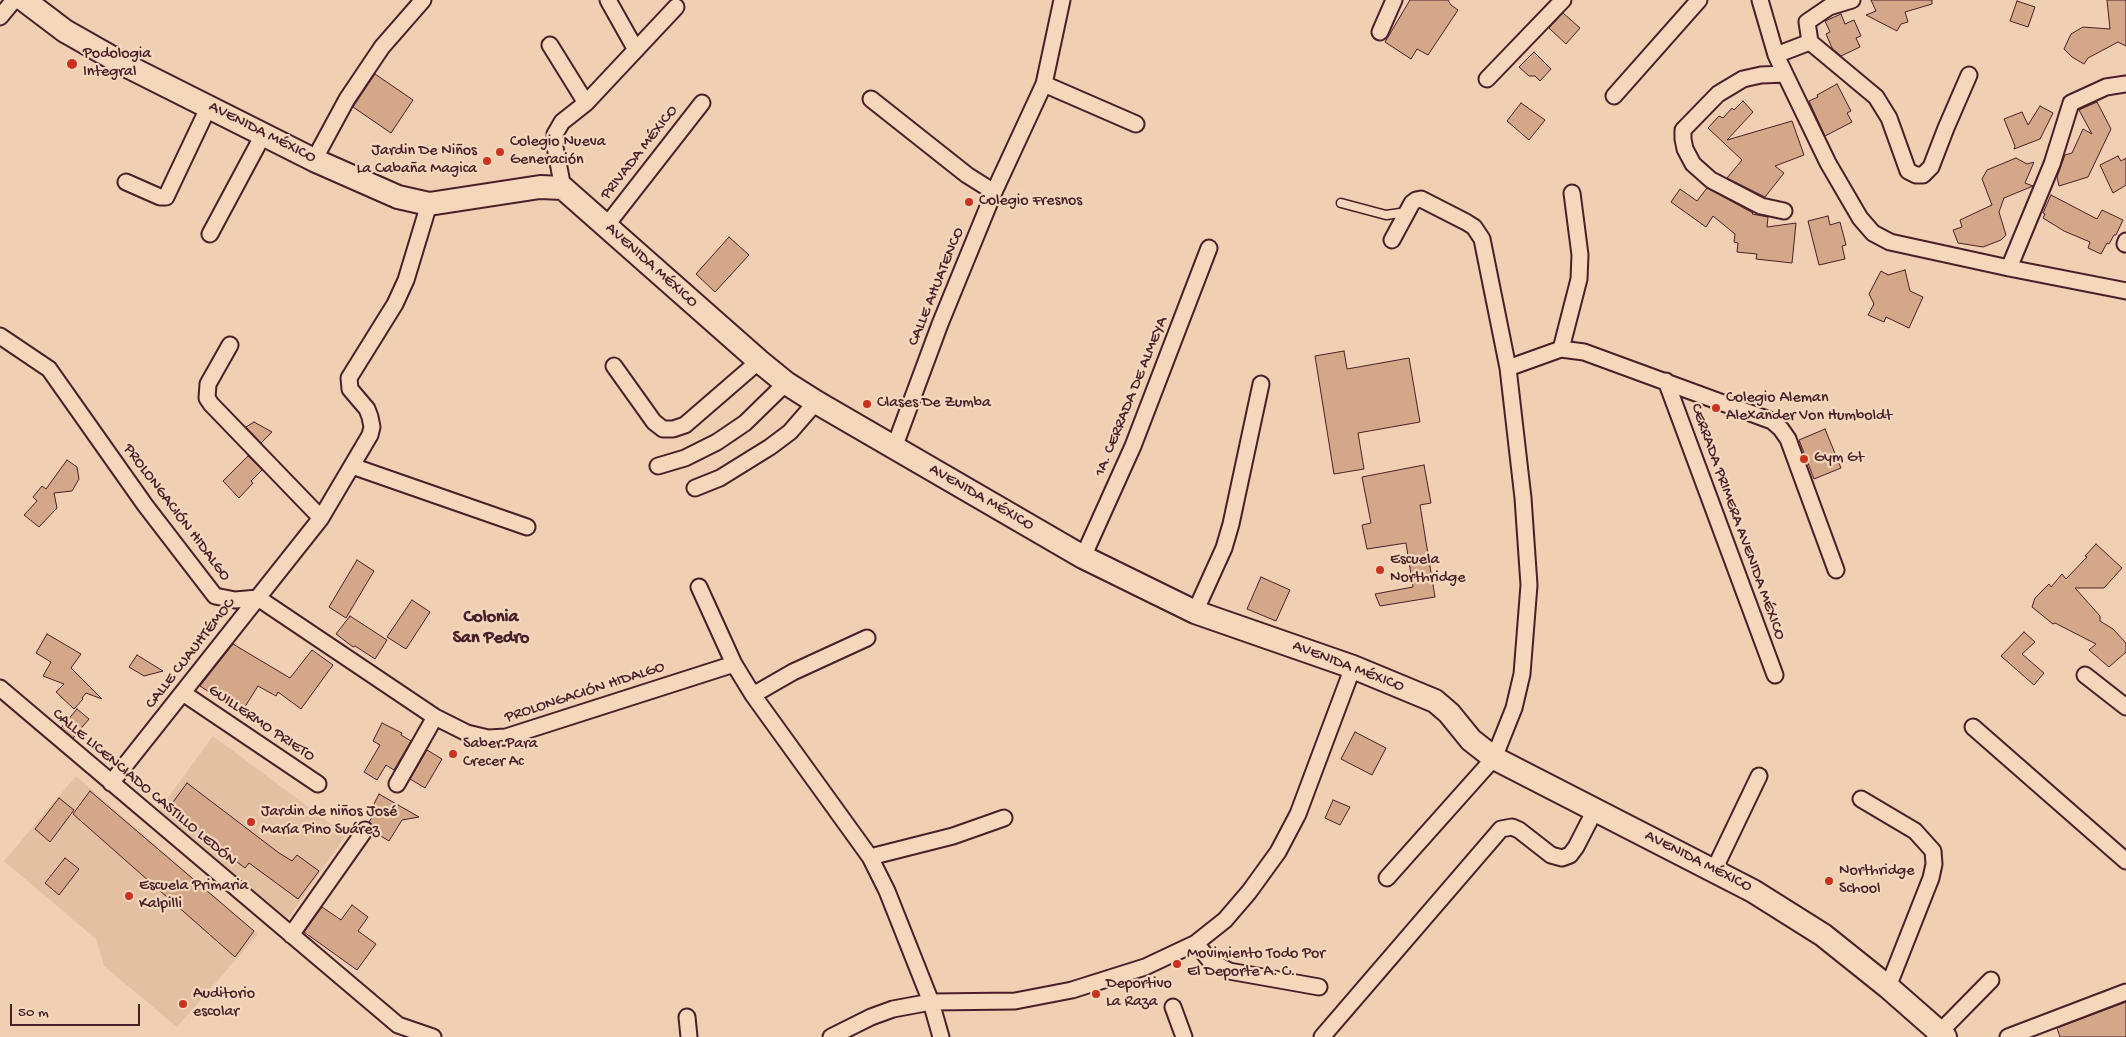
<!DOCTYPE html>
<html>
<head>
<meta charset="utf-8">
<style>
	body { margin:0 }
	#map { position:relative; width:2126px; height:1037px; overflow:hidden; background:#f0cfb2; font-family:"Gochi Hand",sans-serif }
	canvas { display:block }
	.scale { position:absolute; left:10px; top:1004px; width:130px; height:22px; box-sizing:border-box; border:2px solid #4a1f2b; border-top:0; padding-left:6px; font-size:15px; line-height:18px; white-space:nowrap; color:#4a1f2b; -webkit-text-stroke:4px #f5d7bb; paint-order:stroke }
</style>
</head>
<body>
<div id="map">
<canvas width="2126" height="1037"></canvas>
<div class="scale">50 m</div>
</div>
<script>
const g = document.querySelector('canvas').getContext('2d');
g.lineJoin = 'round';
function fill(path, color) { g.fillStyle = color; g.fill(path, 'evenodd'); }
const toPath = rows => new Path2D(rows.map(r => 'M' + r).join(''));
function trace(path, color, width, dash) { g.strokeStyle = color; g.lineWidth = width; g.lineCap = dash ? 'butt' : 'round'; g.setLineDash(dash || []); g.stroke(path); }
function write(font, color, halo, rows, align = 'center') {
  g.font = font + ' "Gochi Hand",sans-serif'; g.lineWidth = 4.5; g.setLineDash([]); g.textBaseline = 'middle'; g.strokeStyle = halo; g.fillStyle = color; for (const [text, x, y, turn = 0] of rows) {
    g.save(); g.translate(x, y); g.rotate((+turn || 0) * Math.PI / 180); g.textAlign = isNaN(turn) ? turn : align; if (halo) g.strokeText(text, 0, 0); g.fillText(text, 0, 0); g.restore();
  }
}
const built = toPath([
	[213,736,346,835,287,920,159,810],
	[76,776,258,934,177,1027,104,966,96,939,4,861]
]);
const building = toPath([
	[1410,0,1448,0,1451,5,1458,10,1428,55,1417,49,1411,59,1385,42,1410,0],
	[1871,0,1932,0,1932,4,1905,12,1908,22,1901,24,1897,31,1866,15,1876,11,1871,0],
	[2107,0,2126,0,2126,46,2118,42,2088,58,2084,64,2072,57,2064,49,2071,34,2083,27,2110,29,2107,0],
	[2017,1,2035,7,2028,27,2010,21,2017,1],
	[1563,13,1580,28,1566,44,1549,28,1563,13],
	[1841,14,1845,24,1854,20,1861,36,1856,38,1860,47,1841,56,1832,48,1826,34,1830,32,1825,21,1841,14],
	[1534,52,1551,69,1540,81,1535,76,1529,76,1519,67,1534,52],
	[375,74,413,100,391,133,353,107,375,74],
	[1837,84,1851,111,1847,113,1852,122,1825,136,1809,101,1818,97,1817,95,1837,84],
	[1743,101,1753,112,1727,140,1792,121,1804,155,1775,166,1784,173,1765,197,1727,178,1742,160,1708,128,1719,116,1723,118,1732,108,1734,110,1743,101],
	[2097,102,2111,129,2088,177,2059,186,2057,177,2065,155,2072,153,2083,129,2092,134,2079,110,2097,102],
	[1521,103,1545,120,1529,140,1507,121,1521,103],
	[2040,106,2053,113,2040,139,2014,149,2015,146,2004,119,2022,112,2028,125,2040,106],
	[2118,156,2121,161,2126,158,2126,185,2113,193,2100,165,2118,156],
	[2016,158,2027,164,2034,162,2025,183,2033,186,2004,198,1999,212,2006,235,2001,240,1983,247,1958,243,1953,230,1962,227,1960,220,1992,205,1982,179,1987,170,2016,158],
	[1707,188,1753,213,1752,214,1768,217,1767,227,1796,223,1792,263,1756,259,1757,254,1737,252,1738,243,1734,242,1735,234,1713,216,1706,227,1671,202,1680,189,1697,201,1707,188],
	[2051,195,2097,219,2102,210,2123,220,2116,235,2114,235,2109,244,2107,243,2101,254,2088,248,2090,242,2064,231,2043,218,2045,214,2043,213,2051,195],
	[1828,216,1830,225,1840,222,1846,245,1842,246,1845,259,1819,265,1808,221,1828,216],
	[729,237,749,255,715,292,696,274,729,237],
	[1905,270,1910,291,1923,297,1909,328,1886,317,1884,322,1868,315,1874,304,1869,294,1881,271,1888,275,1905,270],
	[1344,351,1347,369,1409,358,1420,422,1358,433,1364,469,1334,474,1315,356,1344,351],
	[254,422,272,432,261,443,246,427,254,422],
	[1825,429,1841,468,1814,479,1799,440,1825,429],
	[248,456,262,470,251,481,253,483,239,498,223,481,248,456],
	[67,460,77,467,79,479,72,491,54,493,57,508,39,527,24,515,37,501,33,497,42,486,46,489,67,460],
	[1424,465,1431,503,1420,505,1435,597,1380,606,1375,594,1413,587,1406,543,1367,549,1362,525,1371,523,1362,477,1424,465],
	[2096,544,2122,568,2104,588,2075,588,2100,616,2100,621,2113,629,2126,643,2126,652,2109,667,2089,650,2096,644,2055,623,2053,624,2032,607,2035,598,2049,584,2051,587,2062,574,2066,579,2087,557,2085,556,2096,544],
	[357,560,374,571,346,618,329,607,357,560],
	[1261,577,1290,590,1276,621,1247,609,1261,577],
	[412,600,430,612,406,649,387,637,412,600],
	[350,616,387,640,375,659,355,646,353,647,336,634,350,616],
	[2024,632,2035,642,2022,654,2044,673,2034,685,2001,656,2024,632],
	[47,634,81,654,71,668,102,699,86,693,82,698,83,699,74,709,56,692,64,684,43,676,51,662,36,653,47,634],
	[233,644,290,678,312,650,333,665,301,709,278,692,276,696,258,686,241,713,200,686,233,644],
	[137,655,163,671,144,676,129,667,137,655],
	[77,709,89,719,73,738,61,728,77,709],
	[382,723,402,733,401,735,411,741,394,770,386,765,377,780,364,772,380,745,373,741,382,723],
	[1355,732,1386,748,1372,775,1341,759,1355,732],
	[427,750,442,759,425,788,410,779,427,750],
	[187,783,279,853,292,861,297,855,319,871,298,899,249,863,245,868,168,809,187,783],
	[90,791,254,931,235,957,73,814,90,791],
	[379,794,419,817,402,820,389,841,374,832,373,826,369,822,374,814,370,812,379,794],
	[59,798,74,810,50,842,35,829,59,798],
	[1333,800,1350,807,1340,825,1325,818,1333,800],
	[65,858,79,869,59,895,45,883,65,858],
	[352,905,368,917,358,931,376,944,357,970,304,932,322,907,341,920,352,905],
	[2126,1002,2126,1037,2060,1037,2057,1028,2126,1002]
]);
const service = toPath([
	[1341,203,1386,215,1407,212]
]);
const minor = toPath([
	[608,0,636,50],
	[1760,0,1776,55,1785,74,1828,163,1860,218,1873,233,1890,242,2009,268,2126,291],
	[0,17,14,0],
	[1380,32,1394,0],
	[1810,42,1876,97,1889,118,1908,171,1916,175,1923,175,1931,167,1946,128,1969,75],
	[550,45,586,103],
	[1776,55,1810,42,1807,22,1829,7,1852,0],
	[1487,79,1563,0],
	[1044,84,1136,124],
	[1614,96,1699,0],
	[871,99,967,175,994,192],
	[314,160,347,99,382,47,423,0],
	[126,182,160,197,166,197,209,106],
	[563,188,555,147,555,134,562,122,586,103,676,7],
	[1784,211,1761,206,1711,180,1693,164,1685,149,1683,139,1683,130,1718,94,1743,79,1761,75,1785,74],
	[606,226,702,103],
	[210,234,263,135],
	[2125,244,2126,241],
	[2009,268,2052,164,2071,103,2106,87,2126,84],
	[0,336,49,369,145,505,215,596,235,600,258,598,435,717,467,733,488,738,506,737,734,664],
	[230,345,208,384,207,398,211,404,321,518],
	[1561,349,1579,279,1580,255,1572,193],
	[614,366,654,422,663,429,673,429,685,425,759,361],
	[1508,368,1561,349,1584,352,1772,421,1781,429,1788,439,1836,570],
	[1666,381,1775,675],
	[894,448,940,324,994,192,1044,84,1062,0],
	[352,466,527,527],
	[658,466,685,458,717,442,745,423,786,383],
	[695,488,720,478,770,447,790,432,816,402],
	[1083,557,1133,446,1209,248],
	[699,587,734,664,753,695,870,857,887,891,931,1002,941,1037],
	[1195,612,1224,548,1231,524,1261,384],
	[2085,675,2126,707],
	[0,688,398,1025,433,1037],
	[183,693,318,784],
	[753,695,793,672,867,638],
	[1973,727,2126,861],
	[111,783,321,518,370,435,372,427,370,417,367,409,350,389,349,378,395,304,406,280,429,204],
	[397,784,435,717],
	[1861,799,1915,831,1933,851,1934,864,1931,878,1888,987],
	[870,857,953,836,1004,818],
	[1714,870,1759,776],
	[1387,878,1494,758,1514,708,1522,674,1529,585,1523,498,1508,368,1482,239,1474,227,1466,222,1421,199,1416,200,1412,203,1392,240],
	[291,935,365,830],
	[1196,943,1210,961,1229,971,1319,987],
	[1173,1007,1184,1037],
	[687,1017,689,1037],
	[831,1037,871,1017,893,1009,931,1002,1015,1001,1072,990,1145,967,1196,943,1225,920,1249,892,1278,852,1298,814,1353,667],
	[1322,1037,1501,829,1512,827,1519,830,1551,855,1562,858,1570,855,1576,847,1595,810],
	[1935,1037,1991,980],
	[2008,1037,2126,992]
]);
const secondary = toPath([
	[24,0,65,31,125,65,314,160,398,197,429,204,540,187,563,188,759,361,786,383,816,402,1083,557,1195,612,1353,667,1435,701,1449,713,1471,740,1494,758,1753,891,1823,935,1888,987,1945,1037]
]);
const markers = [
	[72,64,6,"#c8321e"],
	[500,152,5,"#c8321e"],
	[487,161,5,"#c8321e"],
	[969,202,5,"#c8321e"],
	[867,404,5,"#c8321e"],
	[1716,408,5,"#c8321e"],
	[1804,459,5,"#c8321e"],
	[1380,570,5,"#c8321e"],
	[453,754,5,"#c8321e"],
	[251,822,5,"#c8321e"],
	[1829,881,5,"#c8321e"],
	[129,896,5,"#c8321e"],
	[1177,964,5,"#c8321e"],
	[1096,994,5,"#c8321e"],
	[183,1004,5,"#c8321e"]
];
const poiNames = [
	["Podologia",83,55],
	["Integral",83,73],
	["Colegio Nueva",510,143],
	["Generación",510,161],
	["Jardin De Niños",477,152,"right"],
	["La Cabaña Magica",477,170,"right"],
	["Colegio Fresnos",979,202],
	["Colegio Aleman",1726,399],
	["Alexander Von Humboldt",1726,417],
	["Clases De Zumba",877,404],
	["Gym Gt",1814,459],
	["Escuela",1390,561],
	["Northridge",1390,579],
	["Saber Para",463,745],
	["Crecer Ac",463,763],
	["Jardin de niños José",261,813],
	["María Pino Suárez",261,831],
	["Northridge",1839,872],
	["School",1839,890],
	["Escuela Primaria",139,887],
	["Kalpilli",139,905],
	["Movimiento Todo Por",1187,955],
	["El Deporte A. C.",1187,973],
	["Deportivo",1106,985],
	["La Raza",1106,1003],
	["Auditorio",193,995],
	["escolar",193,1013]
];
const streetNames = [
	["AVENIDA MÉXICO",262,133,27],
	["PRIVADA MÉXICO",640,153,-52],
	["AVENIDA MÉXICO",651,266,42],
	["CALLE AHUATENCO",937,287,-68],
	["1A. CERRADA DE ALMEYA",1132,397,-68],
	["AVENIDA MÉXICO",981,498,30],
	["PROLONGACIÓN HIDALGO",176,513,53],
	["CERRADA PRIMERA AVENIDA MÉXICO",1737,522,70],
	["CALLE CUAUHTÉMOC",191,654,-52],
	["AVENIDA MÉXICO",1348,667,21],
	["PROLONGACIÓN HIDALGO",585,693,-18],
	["GUILLERMO PRIETO",261,724,34],
	["CALLE LICENCIADO CASTILLO LEDÓN",144,788,40],
	["AVENIDA MÉXICO",1698,862,27]
];
const neighbourhoodNames = [
	["Colonia",491,618],
	["San Pedro",491,639]
];
fill(built, '#e4c0a3');
fill(building, '#d3a787');
trace(building, '#4a1f2b', 1);
trace(service, '#4a1f2b', 11);
trace(minor, '#4a1f2b', 19);
trace(secondary, '#4a1f2b', 26);
trace(service, '#f5d7bb', 8);
trace(minor, '#f5d7bb', 15);
trace(secondary, '#f5d7bb', 22);
for (const [x, y, r, color] of markers) { const dot = new Path2D(); dot.arc(x, y, r, 0, 2 * Math.PI); g.fillStyle = color; g.fill(dot); trace(dot, '#f5d7bb', 2); }
write('16px', '#4a1f2b', '#f5d7bb', poiNames, 'left');
write('16px', '#4a1f2b', '#f5d7bb', streetNames);
write('bold 18px', '#4a1f2b', '#f5d7bb', neighbourhoodNames);
</script>
</body>
</html>
